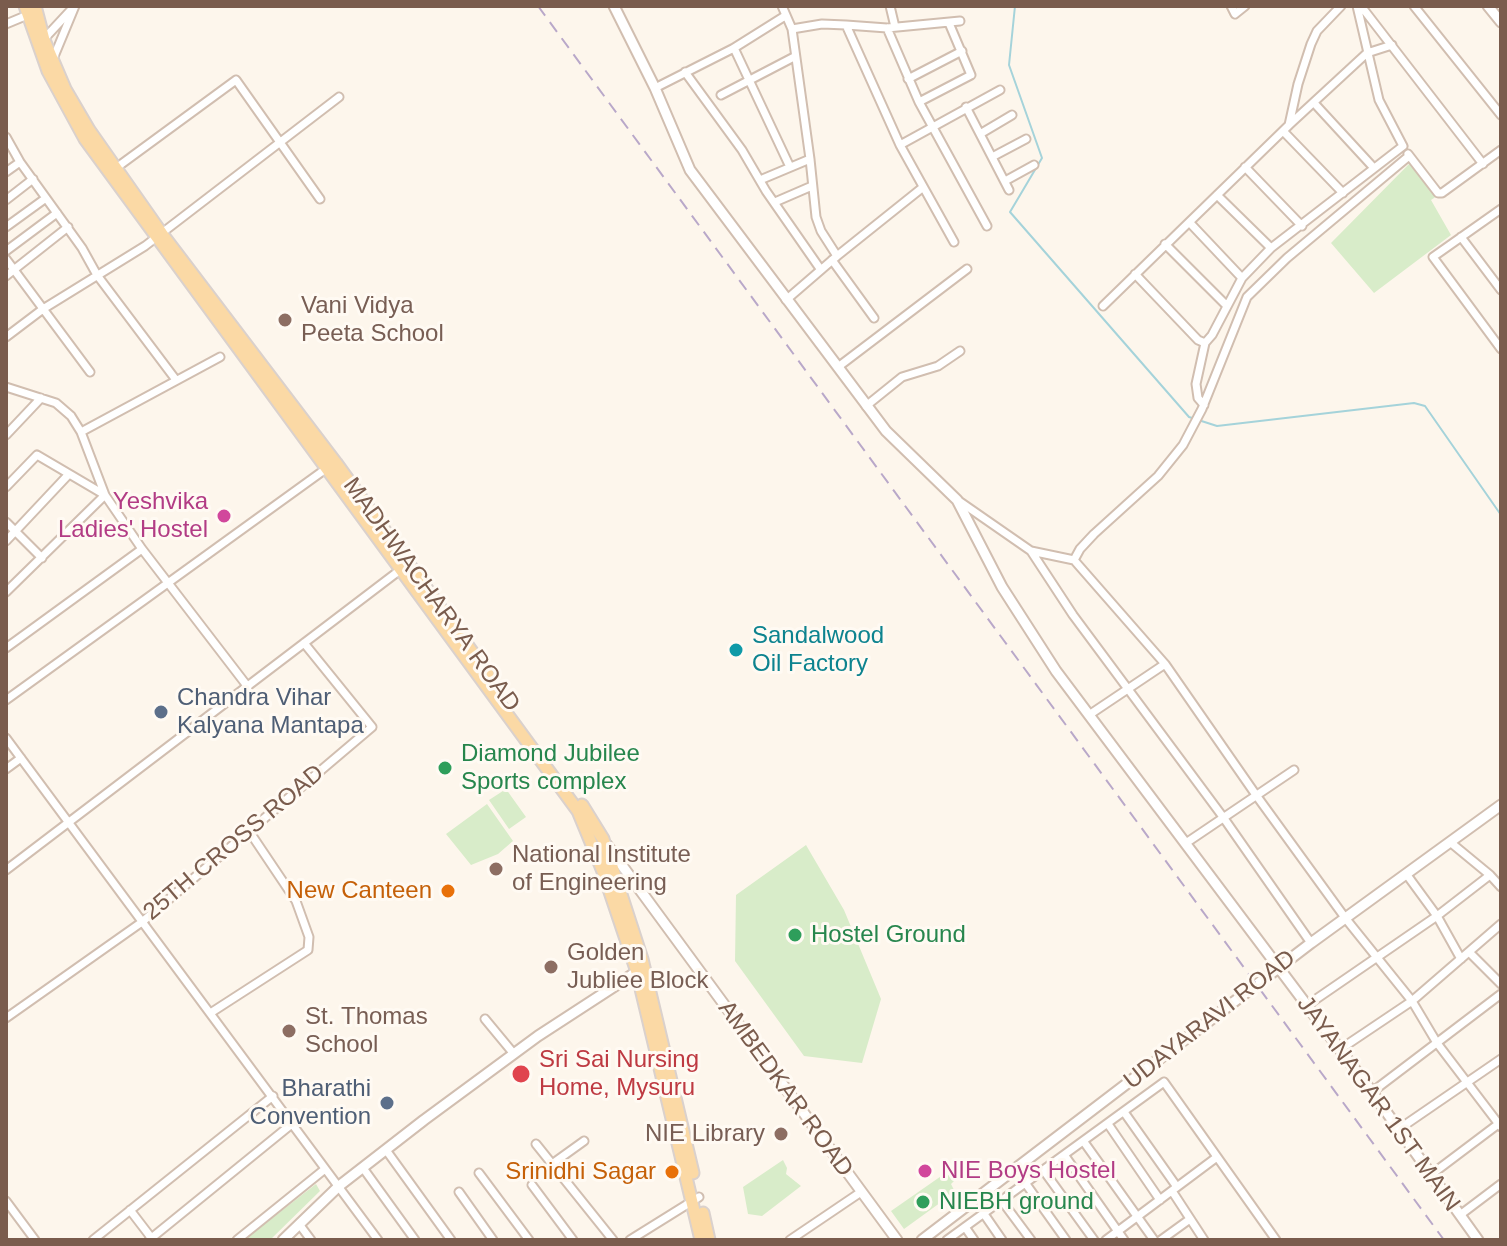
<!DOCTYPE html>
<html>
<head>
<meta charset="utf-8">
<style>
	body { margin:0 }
	#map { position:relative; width:1507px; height:1246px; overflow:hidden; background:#fdf6ec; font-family:Helvetica,sans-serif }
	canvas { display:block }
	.frame { position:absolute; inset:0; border:8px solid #7a5c4d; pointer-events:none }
</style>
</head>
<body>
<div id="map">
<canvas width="1507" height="1246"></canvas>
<div class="frame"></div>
</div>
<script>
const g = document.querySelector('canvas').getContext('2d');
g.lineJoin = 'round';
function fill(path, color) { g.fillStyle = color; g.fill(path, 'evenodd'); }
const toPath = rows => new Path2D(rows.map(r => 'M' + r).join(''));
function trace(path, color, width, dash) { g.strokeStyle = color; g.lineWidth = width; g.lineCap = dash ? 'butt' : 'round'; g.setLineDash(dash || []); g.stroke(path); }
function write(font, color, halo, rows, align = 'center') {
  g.font = font + ' Helvetica,sans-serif'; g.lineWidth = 6; g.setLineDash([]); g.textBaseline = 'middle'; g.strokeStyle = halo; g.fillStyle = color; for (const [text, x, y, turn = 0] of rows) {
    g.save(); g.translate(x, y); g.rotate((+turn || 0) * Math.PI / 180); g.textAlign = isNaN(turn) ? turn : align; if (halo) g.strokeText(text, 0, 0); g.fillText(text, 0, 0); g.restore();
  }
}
const green = toPath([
	[1410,163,1437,196,1431,200,1451,235,1374,293,1331,243],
	[506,789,526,817,509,829,489,800],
	[487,804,513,841,498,854,471,865,446,834],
	[806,845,844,910,881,999,862,1063,804,1056,735,961,736,895],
	[783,1160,787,1168,786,1174,801,1186,762,1216,748,1214,743,1187],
	[947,1172,954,1181,951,1184,955,1192,904,1229,891,1211],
	[316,1184,320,1191,270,1240,244,1240]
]);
const stream = toPath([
	[1015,6,1009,65,1042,158,1010,212,1189,417,1217,426,1414,403,1425,406,1501,515]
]);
const minor = toPath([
	[782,6,792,29,810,159,816,217,821,231,837,256],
	[890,6,895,27],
	[1231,6,1235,14,1245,6],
	[1361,6,1483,164],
	[1414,6,1501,115],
	[6,24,30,14],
	[846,25,887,28,960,21],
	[887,28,919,102,987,226],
	[792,29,822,24,846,25,900,145,954,242],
	[43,40,70,11],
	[734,48,790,167],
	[53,59,75,6],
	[685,72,742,150,766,191,821,270],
	[908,79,962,51],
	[655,88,734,48,785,16],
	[721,95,794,57],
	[919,102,971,75,949,23],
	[1315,104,1373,167],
	[966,107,1009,190],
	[1289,125,1367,53,1392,45],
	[1283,131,1343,193],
	[980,134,1012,115],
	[6,137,20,162,82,248,97,275,176,380],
	[900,145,1000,90],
	[1408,154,1438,193,1442,193,1501,150],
	[992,157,1026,139],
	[1245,167,1302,226],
	[116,168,236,80,320,199],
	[6,172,20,162],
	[760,180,810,159],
	[1005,181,1034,165],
	[1217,195,1271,248],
	[6,200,33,179],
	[775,202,812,186],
	[1501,209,1433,257,1501,349],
	[1190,223,1242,278],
	[6,227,46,198],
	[1461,237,1501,290],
	[1165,244,1227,306],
	[6,251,57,213],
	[6,259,90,372],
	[832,260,874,318],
	[1135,274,1198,340,1205,343,1212,335,1242,278,1271,248,1403,146,1379,100,1357,6],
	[6,276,68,227],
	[786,300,837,256,922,188],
	[1103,306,1289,125,1298,84,1311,44,1317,31,1341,6],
	[6,337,43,309,145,246,339,97],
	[838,367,967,269],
	[6,387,56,403,71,416,81,432,105,495,142,549,248,687],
	[1204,405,1198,398,1196,384,1205,343],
	[866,406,902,377,938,366,960,351],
	[81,432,220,357],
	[6,435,41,398],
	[6,487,37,455,105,495],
	[959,501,1031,551,1074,560,1165,664,1256,795,1346,919,1412,1001,1437,1043,1501,1127],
	[6,522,42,558],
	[6,541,69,474],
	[1031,551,1073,615,1223,817,1311,943],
	[1074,560,1080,549,1094,534,1158,476,1183,445,1202,409,1247,297,1287,258,1409,156],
	[6,592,105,495],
	[6,648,142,549],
	[6,700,327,468],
	[1089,715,1165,664],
	[6,738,378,1240],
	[6,769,21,758],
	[1450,842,1490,875],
	[1186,843,1294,770],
	[6,870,404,567],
	[1407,875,1437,916,1461,959],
	[1469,952,1501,984],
	[1306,1006,1437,916,1490,875,1501,887],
	[212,1012,308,950,309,937,296,901,249,831],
	[6,1018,142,922,372,727,304,643],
	[485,1019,514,1054],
	[1339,1050,1412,1001,1501,924],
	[1372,1092,1501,994],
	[1124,1112,1177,1187],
	[1108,1124,1160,1200],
	[1399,1129,1501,1059],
	[1084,1142,1154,1240],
	[536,1144,613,1240],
	[386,1150,451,1240],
	[1065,1156,1124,1240],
	[552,1164,584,1141],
	[363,1168,415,1240],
	[1044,1171,1094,1240],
	[479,1173,529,1240],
	[1432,1174,1501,1122],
	[1026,1184,1066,1240],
	[532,1185,573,1240],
	[1172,1191,1204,1240],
	[459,1192,493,1240],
	[6,1201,35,1240],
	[1002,1201,1031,1240],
	[130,1210,153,1240],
	[984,1214,1002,1240],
	[1460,1215,1501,1184],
	[299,1224,311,1240],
	[965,1227,974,1240],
	[93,1240,273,1096],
	[149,1240,293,1123],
	[237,1240,325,1169],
	[630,1240,699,1197],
	[790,1240,861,1192],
	[947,1240,1164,1082,1276,1240],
	[1106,1240,1217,1157],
	[1161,1240,1190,1219]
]);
const tertiary = toPath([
	[614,6,655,88,690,170,886,431,957,500,1002,587,1056,671,1372,1092,1478,1240],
	[1488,6,1501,22],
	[607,845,897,1240],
	[283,1240,339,1186,424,1120,538,1036,641,969],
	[922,1240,1311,943,1501,805]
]);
const primary = toPath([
	[25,6,48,71,85,139,578,811,604,874,637,972,701,1240],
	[35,6,44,40,65,89,89,130,162,234,336,463,488,674],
	[582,805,603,839,642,959,693,1173],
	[703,1213,709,1240]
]);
const rail = toPath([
	[538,6,1444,1240]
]);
const markers = [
	[285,320,8,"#8d6e63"],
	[224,516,8,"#d1479c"],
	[736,650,8,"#0f9aa8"],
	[161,712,8,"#5c6f8a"],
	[445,768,8,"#2e9e5b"],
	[496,869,8,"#8d6e63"],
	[448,891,8,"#e8710a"],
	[795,935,8,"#2e9e5b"],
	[551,967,8,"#8d6e63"],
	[289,1031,8,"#8d6e63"],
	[521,1074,10,"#e0444e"],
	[387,1103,8,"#5c6f8a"],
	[781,1134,8,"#8d6e63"],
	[925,1171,8,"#d1479c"],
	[672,1172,8,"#e8710a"],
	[923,1202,8,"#2e9e5b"]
];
const educationNames = [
	["Vani Vidya",301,306],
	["Peeta School",301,334],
	["National Institute",512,855],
	["of Engineering",512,883],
	["Golden",567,953],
	["Jubliee Block",567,981],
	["St. Thomas",305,1017],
	["School",305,1045],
	["NIE Library",765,1134,"right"]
];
const hotelNames = [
	["Yeshvika",208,502],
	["Ladies' Hostel",208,530],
	["NIE Boys Hostel",941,1171,"left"]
];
const streetNames = [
	["MADHWACHARYA ROAD",431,595,54],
	["25TH CROSS ROAD",234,843,-40],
	["UDAYARAVI ROAD",1210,1020,-38],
	["AMBEDKAR ROAD",785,1089,54],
	["JAYANAGAR 1ST MAIN",1378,1104,54]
];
const cultureNames = [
	["Sandalwood",752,636],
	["Oil Factory",752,664]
];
const serviceNames = [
	["Chandra Vihar",177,698],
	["Kalyana Mantapa",177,726],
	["Bharathi",371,1089,"right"],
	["Convention",371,1117,"right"]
];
const leisureNames = [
	["Diamond Jubilee",461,754],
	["Sports complex",461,782],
	["Hostel Ground",811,935],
	["NIEBH ground",939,1202]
];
const foodNames = [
	["New Canteen",432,891],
	["Srinidhi Sagar",656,1172]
];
const healthNames = [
	["Sri Sai Nursing",539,1060],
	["Home, Mysuru",539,1088]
];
fill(green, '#d8ecc9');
trace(stream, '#a5d3da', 2);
trace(minor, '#d1beb0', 11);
trace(tertiary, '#d1beb0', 13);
trace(primary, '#dad1cd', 15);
trace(minor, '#fff', 7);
trace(tertiary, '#fff', 9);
trace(primary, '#fbd9a5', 11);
trace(rail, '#b9a8c9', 2, [12, 8]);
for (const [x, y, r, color] of markers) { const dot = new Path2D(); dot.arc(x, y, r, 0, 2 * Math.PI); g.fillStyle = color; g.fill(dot); trace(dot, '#fffaf3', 3); }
write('24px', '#785e54', '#fffaf3', educationNames, 'left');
write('24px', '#b23c85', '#fffaf3', hotelNames, 'right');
write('24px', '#7a5c4d', '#fffaf3', streetNames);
write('24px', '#0d838f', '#fffaf3', cultureNames, 'left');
write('24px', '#4e5e75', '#fffaf3', serviceNames, 'left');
write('24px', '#27864d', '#fffaf3', leisureNames, 'left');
write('24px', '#c56008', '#fffaf3', foodNames, 'right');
write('24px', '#be3a42', '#fffaf3', healthNames, 'left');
</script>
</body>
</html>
